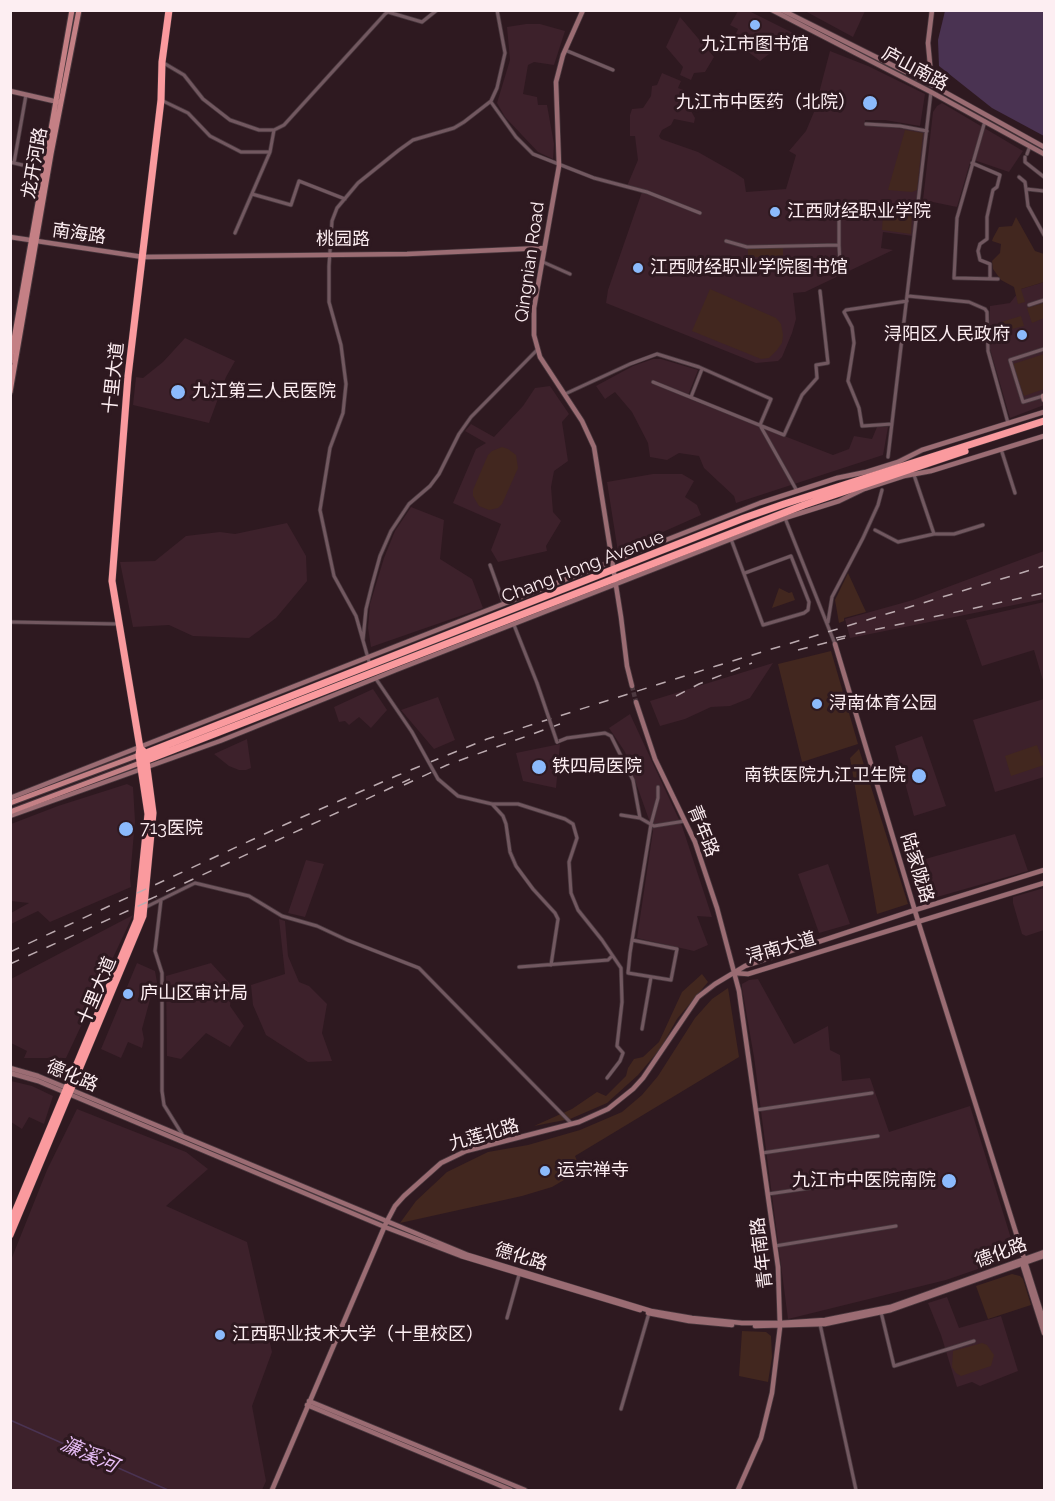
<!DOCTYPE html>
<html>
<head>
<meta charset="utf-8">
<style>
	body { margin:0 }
	#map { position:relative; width:1055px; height:1501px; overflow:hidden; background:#2e1920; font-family:Raleway,sans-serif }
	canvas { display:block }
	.frame { position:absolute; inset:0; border:12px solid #fdeef2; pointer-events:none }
</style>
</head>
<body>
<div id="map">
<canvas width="1055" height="1501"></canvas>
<div class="frame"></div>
</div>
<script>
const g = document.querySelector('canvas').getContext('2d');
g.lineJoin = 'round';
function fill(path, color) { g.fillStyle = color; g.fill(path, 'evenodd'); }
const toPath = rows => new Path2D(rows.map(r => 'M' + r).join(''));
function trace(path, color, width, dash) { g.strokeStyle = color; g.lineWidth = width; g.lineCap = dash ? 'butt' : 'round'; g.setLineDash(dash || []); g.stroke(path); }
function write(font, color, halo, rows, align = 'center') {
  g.font = font + ' Raleway,"Noto Sans SC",sans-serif'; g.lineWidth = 6; g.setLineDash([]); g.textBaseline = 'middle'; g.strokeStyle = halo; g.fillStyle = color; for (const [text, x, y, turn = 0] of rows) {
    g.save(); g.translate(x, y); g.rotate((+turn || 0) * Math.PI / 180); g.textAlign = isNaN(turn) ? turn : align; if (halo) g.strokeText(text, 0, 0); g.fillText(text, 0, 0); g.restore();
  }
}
const built = toPath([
	[738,11,749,11,795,34,760,61,733,40,738,29,730,25],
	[805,11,865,11,853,37],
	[680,17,714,57,705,72,694,73,691,80,680,75,683,67,666,47],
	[526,24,540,24,565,31,554,65,534,62,528,65,523,94,537,97,538,105,547,105,554,144,553,159,538,152,505,117,497,103,510,60,507,27],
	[830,51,868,66,925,94,920,126,885,120,865,120,865,125,883,126,925,132,913,236,883,232,881,248,893,250,805,292,793,293,796,319,792,333,782,357,778,361,756,363,606,303,608,290,643,189,627,186,638,160,635,136,630,136,630,115,632,109,643,108,651,96,652,86,657,85,662,73,681,81,678,88,686,91,691,111,695,118,694,123,674,119,671,125,662,130,659,136,661,139,698,152,735,173,744,179,746,192,786,189,796,155,789,151,806,131,814,112],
	[942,103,1023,151,1009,172,971,159,957,207,923,200,933,112,937,106],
	[1044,282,1044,405,1010,418,990,349,990,306,1010,303,1021,289],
	[185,338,235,361,226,377,209,423,133,405,136,377,143,378,163,362],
	[653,359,661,359,698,370,687,398,833,455,849,449,854,436,872,439,877,427,888,427,883,455,736,503,734,496,704,468,699,456,679,453,667,460,650,457,648,443,632,412,615,392,605,399,596,386,633,366],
	[550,386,569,414,562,422,568,461,554,471,551,487,553,512,561,521,546,546,547,551,498,562,491,550,501,524,453,503,476,449,486,443,465,431,471,424,494,437,523,406,535,388],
	[653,474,682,474,694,481,685,497,697,505,701,515,618,552,607,482],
	[411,507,444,520,440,559,472,579,483,608,371,647,368,628,370,604,384,558,395,531],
	[287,523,306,556,307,581,276,618,249,638,193,636,169,625,133,627,120,562,155,561,186,536,220,532,235,534],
	[1044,551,1044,599,850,638,845,619,913,600],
	[1044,602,1044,684,1034,650,982,666,966,620],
	[773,663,750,698,730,706,711,707,685,719,660,726,650,701],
	[373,689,387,710,371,728,359,717,349,725,345,721,339,722,334,707],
	[438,697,455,740,434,749,401,710],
	[1044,699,1044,777,995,792,973,720],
	[630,714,682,826,712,917,697,916,708,945,694,951,637,938,653,831,625,752,609,728],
	[922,736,946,806,914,816,895,746],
	[247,739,251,768,246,770,239,770,229,766,214,754],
	[560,744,556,788,523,781,516,753],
	[127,784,133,787,135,821,130,878,131,887,50,922,38,911,11,924,11,913,29,903,11,901,11,824,58,806],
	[1015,834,1028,871,930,899,918,861],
	[306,860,324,864,305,917,288,913],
	[828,864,850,924,819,933,798,874],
	[1044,888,1044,930,1026,936,1022,934,1013,903,1013,897],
	[133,915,66,1058,24,1058,27,1051,11,1043,11,979],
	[279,919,285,921,288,956,299,982,309,986,327,1004,322,1033,332,1061,308,1062,266,1035,253,1005,251,985,285,974],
	[137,963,155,971,159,994,152,992,142,1029,144,1039,142,1048,128,1042,121,1058,101,1049],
	[211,963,232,986,230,1006,244,1026,230,1047,206,1033,181,1059,167,1056,166,976],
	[758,979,794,1044,828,1026,830,1050,840,1055,842,1081,870,1078,889,1132,970,1106,1014,1248,1010,1258,946,1280,788,1319,754,1057,742,988,742,984,749,980],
	[11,1081,32,1086,53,1096,44,1124,29,1117,22,1129,11,1122],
	[77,1109,186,1152,208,1169,166,1206,247,1242,272,1352,252,1406,266,1481,262,1490,11,1490,11,1260,47,1170],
	[947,1297,959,1328,1001,1316,1018,1371,980,1386,972,1382,957,1387,941,1335,928,1303]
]);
const green = toPath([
	[905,130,923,133,917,190,912,192,888,190],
	[883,215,912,215,911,234,882,230],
	[1016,217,1035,251,1044,254,1044,282,1021,289,1025,302,1018,304,1014,287,1001,280,993,269,992,261,1000,253,1001,244,992,241,993,238,999,227,1012,226],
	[748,248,783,248,783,257,748,257],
	[710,289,776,318,781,324,783,335,782,343,777,350,769,358,761,359,692,331],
	[1044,303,1044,318,1032,323,1027,308],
	[1021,316,1024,326,1000,332,998,323],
	[1044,354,1044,389,1024,396,1013,364],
	[502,447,508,449,516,455,518,468,502,504,498,508,489,510,479,506,473,496,473,490,488,455,492,451],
	[848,573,866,612,844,618,844,621,839,623,835,600],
	[779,588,789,593,792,592,795,600,772,608],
	[831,651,858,744,802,762,778,664],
	[1037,745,1044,765,1011,776,1005,756],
	[859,749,908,904,877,914,850,758],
	[702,974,708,982,677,1019,660,1049,638,1075,607,1103,570,1119,534,1126,572,1109,597,1092,606,1096,626,1076,628,1068,634,1059,643,1057,659,1042,682,992],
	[728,988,739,1057,575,1156,581,1170,552,1187,522,1196,400,1223,416,1201,447,1172,488,1152,528,1145,580,1130,622,1112,642,1095,658,1076,695,1018,712,999],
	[1012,1274,1020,1276,1023,1279,1031,1305,988,1319,976,1286],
	[742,1331,766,1332,771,1336,772,1357,768,1382,739,1376],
	[982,1343,987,1345,994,1355,991,1366,961,1376,956,1373,952,1367,953,1351]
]);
const water = toPath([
	[945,11,1044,11,1044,136,992,108,939,66,938,40]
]);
const stream = toPath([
	[10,1420,168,1490]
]);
const secondaryTunnel = toPath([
	[632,686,636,702]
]);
const street = toPath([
	[565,50,613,70],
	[162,62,184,75,203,99,230,120,259,130,274,130,284,125,385,14,388,12,422,22,437,10],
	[163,101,188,113,210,136,241,152,270,152,274,130],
	[491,102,516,137,533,154,594,178,647,192,700,213],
	[985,121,957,218,954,278,998,279],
	[866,124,900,126,927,131],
	[1027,154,1030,146],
	[1025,157,1025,162,1044,177],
	[10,162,43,170],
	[14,163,26,95],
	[972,163,1000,175,997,187,993,190,987,217,987,239,980,244,978,251,980,260,990,264,990,279],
	[1019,177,1025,182,1026,189],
	[1044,191,1026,189,1028,206,1044,235],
	[252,194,291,205,299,181,345,199],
	[839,214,839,245],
	[235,233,270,152],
	[726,241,747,247,839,245,840,265],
	[543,262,570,274],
	[908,296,969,302,985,309,987,312,988,351,1008,423],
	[1029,305,1044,300],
	[653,382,784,435,802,395,817,378,816,365,828,363,820,291],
	[565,394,630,364,657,354,699,367,771,399,760,425],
	[1043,396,1023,402,1010,360,1044,349],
	[691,397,702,369],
	[892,424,862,426,859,408,848,381,854,343,852,327,844,312,846,310,907,301],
	[761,427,797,491],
	[1001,449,1015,493],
	[888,457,931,92],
	[914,475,934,534],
	[785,518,835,644],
	[875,530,898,542,934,534,954,534,983,525],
	[731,539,763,625,804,613,808,610,809,602,791,556,745,573],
	[490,565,504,604],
	[10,622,119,624],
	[828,622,832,597,863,538,878,505,882,490],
	[514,625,537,683],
	[363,640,366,609,372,585,380,556,391,531,409,504,430,486,439,474,459,434,471,417,538,349],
	[370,665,356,616,334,576,320,510,330,448,343,413,346,384,341,345,329,302,329,266,332,221,337,208,358,183,399,150,413,140,454,128,464,122,491,101,497,88,505,53,497,10],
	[376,679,412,732],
	[557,742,567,738,605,733,611,736,633,780,640,818],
	[438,779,458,796,492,804,518,804,565,819,573,824,577,838,569,862,571,893,578,910,602,940,621,968,622,1002,617,1046,623,1053,620,1061,607,1078],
	[492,804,503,816,506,824,510,852,516,866,533,889,555,913,558,919,551,965],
	[621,815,640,818,654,826,685,821],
	[161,900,155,951,162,973,162,1091,164,1105,182,1134],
	[146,907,195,883,249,896,282,916,317,926,347,940,419,968,571,1123],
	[632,940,677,949,671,980,628,973,630,953,651,824,658,798,658,787],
	[519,967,608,960,612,956],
	[642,1029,651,977],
	[756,1110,872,1093],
	[762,1153,878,1136],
	[768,1194,886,1177],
	[775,1246,896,1226],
	[881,1312,894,1366,974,1341],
	[507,1318,519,1275],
	[820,1324,856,1490],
	[621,1409,649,1313]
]);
const secondary = toPath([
	[583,10,563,55,556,82,559,166,534,308,534,335,540,357,582,421,594,447,621,617,627,666,632,686],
	[772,10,931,92,1044,154],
	[782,10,932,85,1044,147],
	[932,85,928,43,932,10],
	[10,91,58,102],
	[10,237,143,257,407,254,543,248],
	[1043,396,1044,400],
	[835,644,918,921,1044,1322],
	[636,702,655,759,695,842,717,908,739,991,778,1267,780,1327,772,1393,761,1438,738,1490],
	[10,798,760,503,837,478,866,472,898,462,922,450,1044,412],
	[10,816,220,741,396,670,785,518,839,501,864,489,904,476,931,471,1044,436],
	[734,973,748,974,1044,883],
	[10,1068,38,1076,468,1255,651,1311,692,1318,742,1323,780,1323,825,1320,890,1307,1044,1252],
	[10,1073,38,1081,385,1227,461,1256,640,1310],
	[1022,1263,1044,1333],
	[648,1313,689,1321,732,1325],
	[755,1326,825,1324,891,1310,1044,1256],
	[309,1401,525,1490],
	[307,1405,511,1490],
	[272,1490,386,1223,395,1206,404,1196,441,1163,466,1151,579,1122,608,1109,633,1089,643,1078,698,997,715,984,745,966,912,911,1044,870]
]);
const primary = toPath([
	[10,362,72,10],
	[10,392,51,154,79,10],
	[10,803,139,755],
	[10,812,140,763]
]);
const highway = toPath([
	[140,748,112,581,128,376,161,100,162,62,169,10],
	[141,755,744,518,784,504,1044,421],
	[142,762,804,505,965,451],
	[10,1224,137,920,148,814,139,755,140,748,145,753,153,813,143,916,10,1235]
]);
const rail = toPath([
	[836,638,1044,593],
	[798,650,845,638],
	[676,696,699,684,752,663],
	[404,785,447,765,560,724],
	[148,900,410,779],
	[10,952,284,825,396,776,487,739,716,666,1044,566],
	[10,964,156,898]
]);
const streetBridge = toPath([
	[537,683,557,742],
	[412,732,438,779]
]);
const markers = [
	[755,25,6,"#8bbafc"],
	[870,103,8,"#8bbafc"],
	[775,212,6,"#8bbafc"],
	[638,268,6,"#8bbafc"],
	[1022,335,6,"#8bbafc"],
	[178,392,8,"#8bbafc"],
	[817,704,6,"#8bbafc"],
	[539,767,8,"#8bbafc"],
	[919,776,8,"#8bbafc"],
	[126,829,8,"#8bbafc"],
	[128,994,6,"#8bbafc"],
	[545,1171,6,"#8bbafc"],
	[949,1181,8,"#8bbafc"],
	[220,1335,6,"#8bbafc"]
];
const poiNames = [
	["九江市图书馆",755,45,"center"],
	["九江市中医药（北院）",856,103,"right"],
	["江西财经职业学院",787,212],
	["江西财经职业学院图书馆",650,268],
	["浔阳区人民政府",1010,335,"right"],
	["九江第三人民医院",192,392],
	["浔南体育公园",829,704],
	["铁四局医院",552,767],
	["南铁医院九江卫生院",906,776,"right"],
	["713医院",140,829],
	["庐山区审计局",140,994],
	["运宗禅寺",557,1171],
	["九江市中医院南院",936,1181,"right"],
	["江西职业技术大学（十里校区）",232,1335]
];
const streetNames = [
	["庐山南路",915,69,28],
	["龙开河路",35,163,-80],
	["南海路",79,234,8],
	["桃园路",343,240],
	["Qingnian Road",530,262,-82],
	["十里大道",114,378,-84],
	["Chang Hong Avenue",583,567,-21],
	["青年路",703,831,68],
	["陆家陇路",917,868,73],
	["浔南大道",781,948,-16],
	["十里大道",97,991,-67],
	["德化路",72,1076,23],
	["九莲北路",484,1135,-16],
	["青年南路",762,1253,-97],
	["德化路",1001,1253,-20],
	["德化路",521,1257,17]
];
const waterNames = [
	["濂溪河",89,1455,24]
];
fill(built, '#3d212b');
fill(green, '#42271f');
fill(water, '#4a3352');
trace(stream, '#4a3352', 1.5);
trace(secondaryTunnel, '#4d3940', 4.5, [4.5, 2]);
trace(street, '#48373d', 4.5);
trace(secondary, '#48373d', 6);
trace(primary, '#48373d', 7);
trace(highway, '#48373d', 8);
trace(street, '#725860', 3);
trace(secondary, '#9b6c73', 4.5);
trace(primary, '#c48085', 5);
trace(highway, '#fa9a9e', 7);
trace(rail, '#bcabb0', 1.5, [10, 10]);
trace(streetBridge, '#48373d', 4.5, []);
trace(streetBridge, '#725860', 3);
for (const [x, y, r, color] of markers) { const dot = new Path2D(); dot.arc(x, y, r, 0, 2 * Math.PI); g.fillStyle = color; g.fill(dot); trace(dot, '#2e1920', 2); }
write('18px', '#fdeef2', '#2e1920', poiNames, 'left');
write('18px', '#fdeef2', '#2e1920', streetNames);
write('italic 20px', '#e5bbf4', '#2e1920', waterNames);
</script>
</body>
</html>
